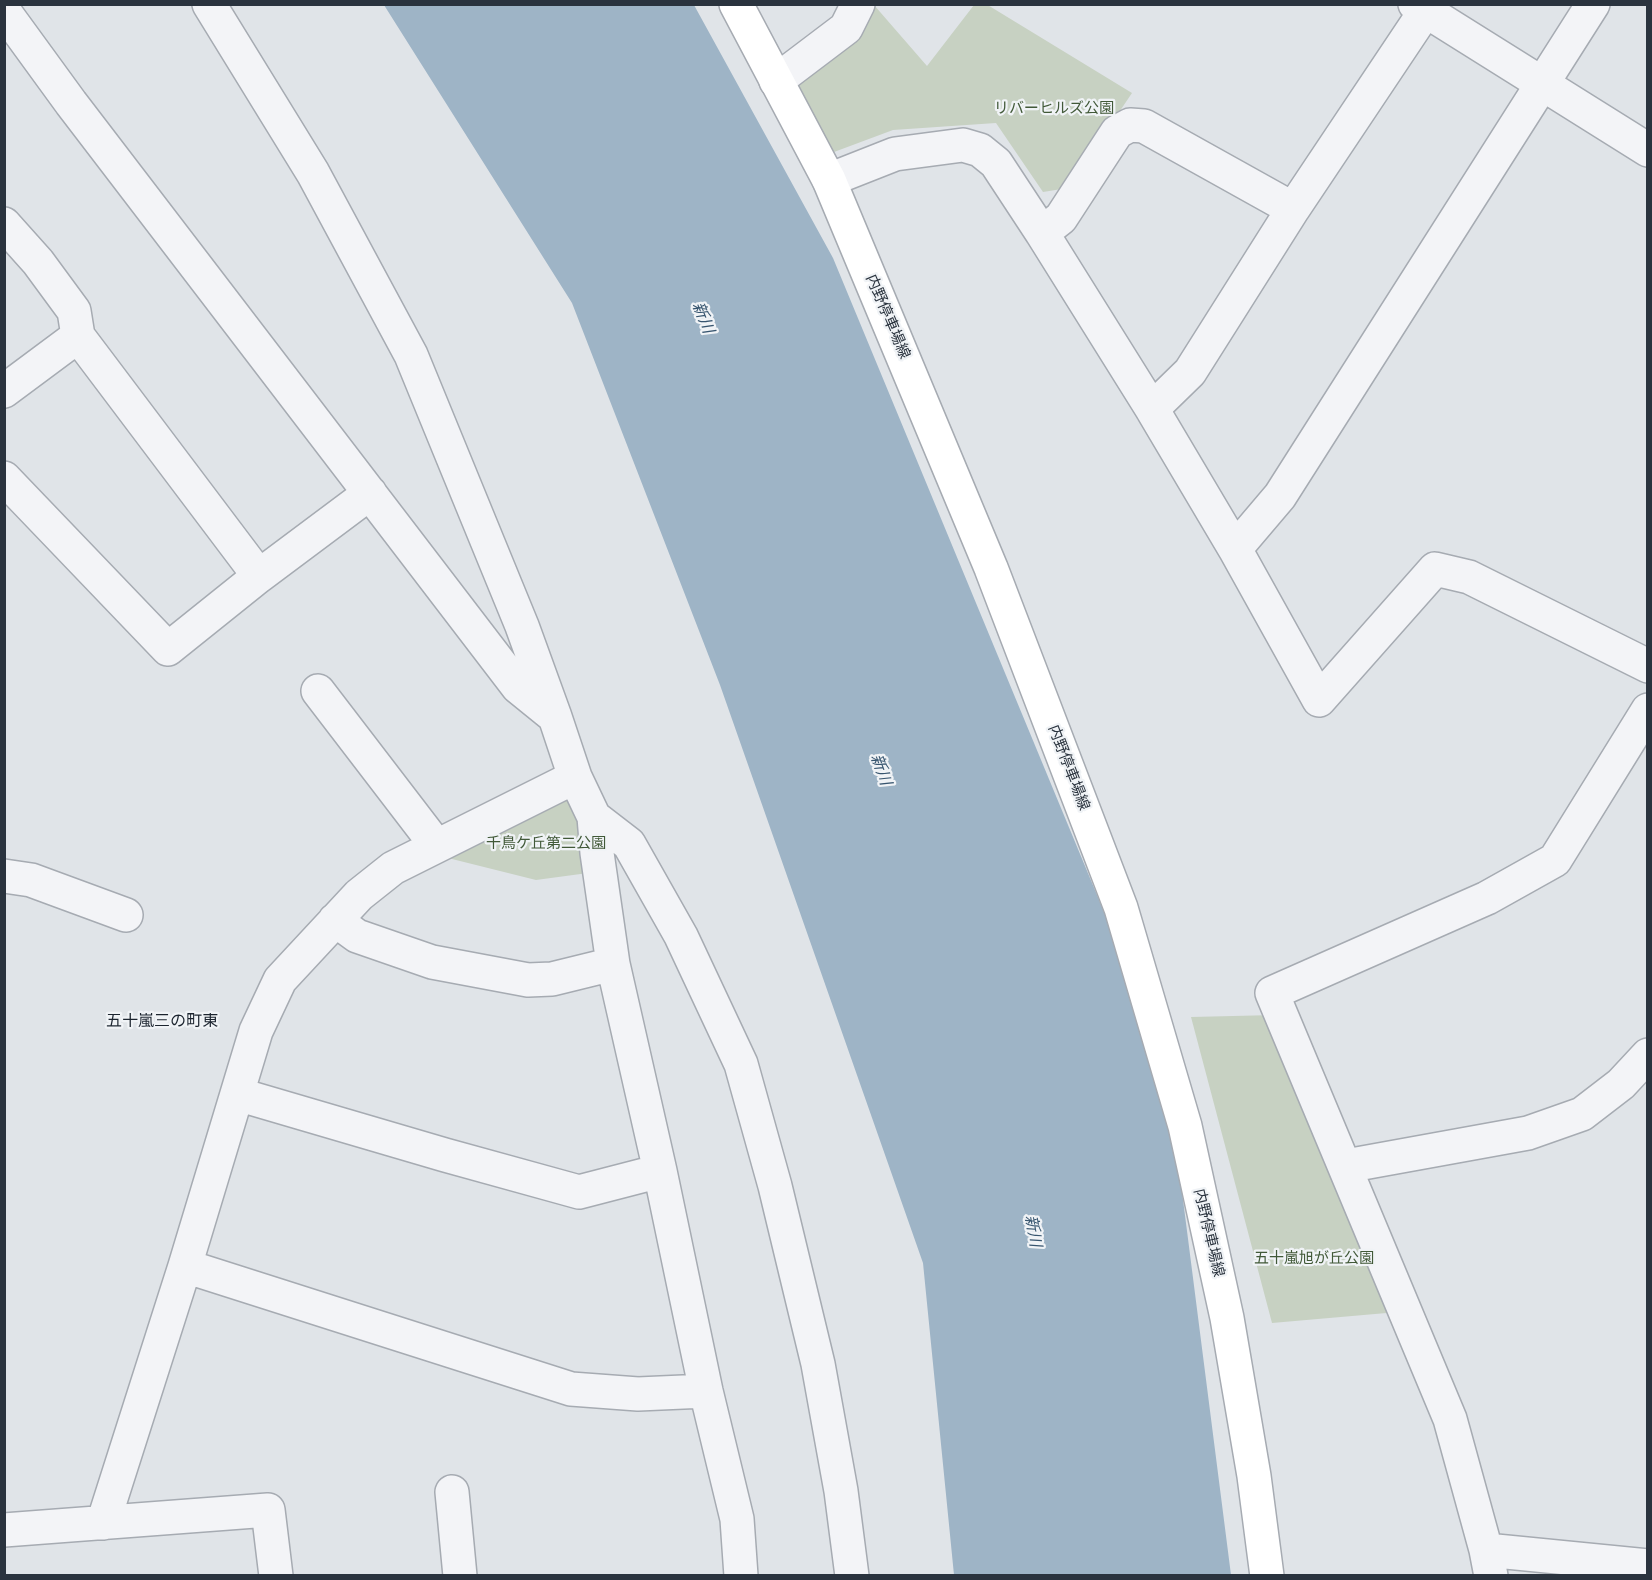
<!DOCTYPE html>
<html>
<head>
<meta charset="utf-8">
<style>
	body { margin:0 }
	#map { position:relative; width:1652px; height:1580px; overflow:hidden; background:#e0e4e8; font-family:"Nunito Sans",sans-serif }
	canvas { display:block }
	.frame { position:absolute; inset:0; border:6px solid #2a333e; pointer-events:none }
</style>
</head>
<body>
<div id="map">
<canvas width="1652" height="1580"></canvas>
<div class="frame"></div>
</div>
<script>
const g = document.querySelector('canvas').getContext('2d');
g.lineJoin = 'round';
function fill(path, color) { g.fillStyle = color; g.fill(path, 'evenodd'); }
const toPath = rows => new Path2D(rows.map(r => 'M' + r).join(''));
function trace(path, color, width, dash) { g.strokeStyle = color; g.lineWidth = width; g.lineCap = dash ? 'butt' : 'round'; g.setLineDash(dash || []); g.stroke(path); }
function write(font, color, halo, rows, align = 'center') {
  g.font = font + ' "Nunito Sans","Noto Sans JP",sans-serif'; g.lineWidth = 4.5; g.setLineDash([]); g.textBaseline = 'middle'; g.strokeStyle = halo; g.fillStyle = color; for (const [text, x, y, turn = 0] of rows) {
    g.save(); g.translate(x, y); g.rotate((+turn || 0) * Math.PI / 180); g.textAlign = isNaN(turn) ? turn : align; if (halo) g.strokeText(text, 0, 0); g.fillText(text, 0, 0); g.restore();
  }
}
const green = toPath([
	[986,4,1132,93,1068,188,1043,192,996,123,893,130,826,155,788,83,874,5,927,66,974,5],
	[574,793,588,873,536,880,440,856],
	[1275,1015,1398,1312,1272,1323,1191,1017]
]);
const water = toPath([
	[384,5,694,5,833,258,1165,1059,1231,1575,954,1575,923,1263,720,685,572,303]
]);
const street = toPath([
	[209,4,313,173,411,355,522,626,555,717],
	[1415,4,1648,150],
	[4,11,71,103,518,687,555,717,575,777,594,817,597,853,613,964,660,1171,706,1391,737,1519,741,1576],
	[776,81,846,28,858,4],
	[829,180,895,154,963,145,980,150,996,163,1042,233,1152,409,1235,549,1319,700,1435,569,1469,577,1648,666],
	[4,224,38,262,74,311,78,336,259,576],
	[1042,233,1061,218,1117,132,1130,125,1144,126,1293,209],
	[4,391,78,336],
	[1152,409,1190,372,1293,209,1430,4],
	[4,478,168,649,259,576,370,493],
	[1235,549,1280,496,1593,4],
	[318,691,436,845],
	[594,817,629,844,681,936,741,1064,775,1186,818,1364,841,1491,852,1576],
	[4,876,31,880,126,915],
	[335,920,357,936,432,962,528,980,552,979,613,964],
	[237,1094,445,1155,579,1192,660,1171],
	[1346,1166,1528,1133,1582,1114,1621,1084,1648,1055],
	[185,1266,571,1389,638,1394,706,1391],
	[452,1492,460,1576],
	[103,1523,185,1266,256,1031,280,980,359,895,393,868,575,777],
	[4,1530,268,1510,276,1576],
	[1486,1550,1648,1566],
	[1491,1576,1486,1550,1450,1419,1272,993,1487,898,1555,860,1648,710]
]);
const secondary = toPath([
	[736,4,829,180,991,568,1121,908,1185,1126,1227,1318,1254,1476,1267,1576]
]);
const parkNames = [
	["リバーヒルズ公園",1054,109],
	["千鳥ケ丘第二公園",546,844],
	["五十嵐旭が丘公園",1314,1259]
];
const streetNames = [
	["内野停車場線",887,317,67],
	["内野停車場線",1068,768,69],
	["内野停車場線",1208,1233,77]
];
const waterNames = [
	["新川",702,318,68],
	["新川",880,770,70],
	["新川",1032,1231,80]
];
const neighbourhoodNames = [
	["五十嵐三の町東",162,1022]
];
fill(green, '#c7d1c2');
fill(water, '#9eb4c6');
trace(street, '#a6abb2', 36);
trace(secondary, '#a6abb2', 36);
trace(street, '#f3f4f7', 33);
trace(secondary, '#fff', 33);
write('15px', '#415938', '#f0f3f6', parkNames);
write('15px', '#2a333e', '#f0f3f6', streetNames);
write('italic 16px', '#37556f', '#f0f3f6', waterNames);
write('16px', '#1c242f', '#f0f3f6', neighbourhoodNames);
</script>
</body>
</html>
